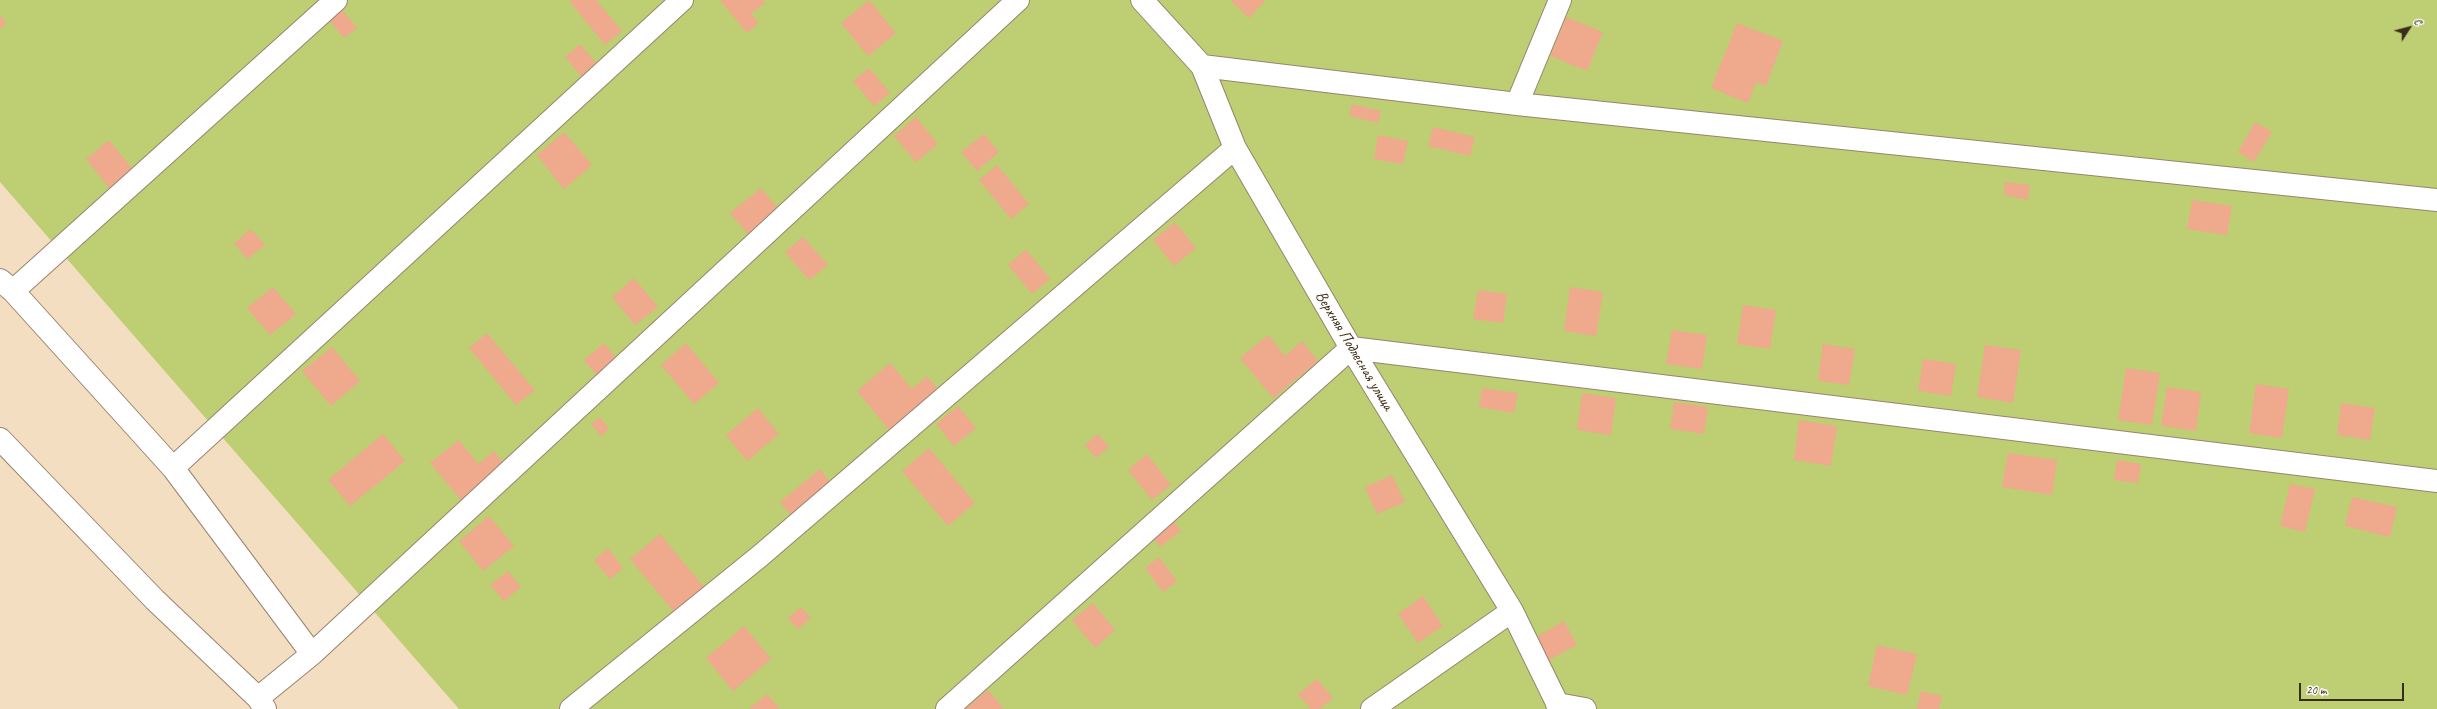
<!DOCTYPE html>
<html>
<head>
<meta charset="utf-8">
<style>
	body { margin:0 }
	#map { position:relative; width:2437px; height:709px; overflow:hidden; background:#f4dec1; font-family:Caveat,sans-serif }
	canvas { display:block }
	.north { position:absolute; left:2389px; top:8px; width:40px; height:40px; -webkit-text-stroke:3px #fdfcf7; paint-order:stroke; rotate:54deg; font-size:11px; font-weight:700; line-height:16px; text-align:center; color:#3b2a1e }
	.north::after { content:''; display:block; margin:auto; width:14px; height:18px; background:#3b2a1e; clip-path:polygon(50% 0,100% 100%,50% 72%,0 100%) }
	.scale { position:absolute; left:2299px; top:683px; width:105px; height:18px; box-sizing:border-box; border:2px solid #3b2a1e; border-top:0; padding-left:5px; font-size:12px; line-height:14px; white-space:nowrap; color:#3b2a1e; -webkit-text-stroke:3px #fdfcf7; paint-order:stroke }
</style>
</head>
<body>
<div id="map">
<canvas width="2437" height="709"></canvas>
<div class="north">С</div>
<div class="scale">20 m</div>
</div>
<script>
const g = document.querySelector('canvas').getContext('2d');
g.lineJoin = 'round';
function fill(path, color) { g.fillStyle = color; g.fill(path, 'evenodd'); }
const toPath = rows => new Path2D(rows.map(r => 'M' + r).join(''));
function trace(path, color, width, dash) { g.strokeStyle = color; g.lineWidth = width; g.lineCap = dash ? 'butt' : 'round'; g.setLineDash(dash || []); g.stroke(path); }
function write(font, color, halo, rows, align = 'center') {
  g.font = font + ' Caveat,sans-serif'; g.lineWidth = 3; g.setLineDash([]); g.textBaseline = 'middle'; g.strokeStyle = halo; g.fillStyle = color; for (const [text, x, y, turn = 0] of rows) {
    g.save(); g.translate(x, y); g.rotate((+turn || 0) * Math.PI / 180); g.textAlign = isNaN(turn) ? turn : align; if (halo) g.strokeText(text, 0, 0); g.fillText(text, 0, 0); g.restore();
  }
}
const green = toPath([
	[0,0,2437,0,2437,709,459,709,0,182]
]);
const building = toPath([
	[572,0,596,0,622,31,605,45,570,2],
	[720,0,763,0,765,3,751,14,759,23,747,33],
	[869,0,896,33,868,56,841,23],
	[1230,0,1266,0,1249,18],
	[342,10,357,28,344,38,329,20],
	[0,15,6,23,0,29],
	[1566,17,1603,32,1587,71,1550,56],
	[1737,23,1783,41,1766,86,1756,82,1748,103,1711,88],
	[580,44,596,63,581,76,565,57],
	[869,68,890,93,874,106,853,81],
	[1352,104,1381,111,1378,123,1349,116],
	[916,117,938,144,916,162,894,136],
	[2255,122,2272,132,2254,162,2238,152],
	[1433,127,1475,137,1470,156,1428,146],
	[564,132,592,165,564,189,537,155],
	[984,134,999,152,977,171,961,152],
	[1378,135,1408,141,1403,164,1374,159],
	[109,140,132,168,109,188,86,159],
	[997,165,1029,204,1011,219,979,180],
	[2005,182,2030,185,2028,200,2004,195],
	[761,188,779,210,749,235,730,213],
	[2192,200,2232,206,2227,235,2187,229],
	[1175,222,1196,248,1174,266,1153,240],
	[251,229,265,245,247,259,234,243],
	[803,237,828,265,809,280,785,252],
	[1026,249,1050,279,1032,294,1008,265],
	[634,278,658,307,635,325,612,297],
	[273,287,296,314,270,335,247,308],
	[1570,287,1603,292,1596,336,1564,331],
	[1478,290,1507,294,1503,323,1473,319],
	[1743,305,1776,310,1770,349,1737,344],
	[1672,330,1707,335,1702,369,1666,364],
	[487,333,535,390,516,405,469,348],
	[1268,335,1285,356,1302,341,1318,361,1273,398,1240,358],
	[604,343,618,360,598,377,584,360],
	[686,343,719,383,694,404,661,365],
	[1823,344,1855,349,1849,385,1818,381],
	[1985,345,2021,350,2013,403,1977,397],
	[332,347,360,381,331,406,302,371],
	[1923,359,1956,364,1951,396,1918,391],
	[890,363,912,389,927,376,939,390,890,431,857,391],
	[2126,368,2160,373,2152,425,2118,420],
	[2256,384,2289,389,2282,438,2249,433],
	[2167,387,2201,392,2196,431,2161,426],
	[1482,388,1518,393,1514,413,1479,407],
	[1582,393,1616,398,1611,435,1577,430],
	[1674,402,1708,407,1704,434,1670,429],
	[2341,403,2375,408,2370,440,2337,435],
	[958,406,976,428,954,446,936,424],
	[758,408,779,434,747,461,726,435],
	[600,417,609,429,601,436,591,424],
	[1799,420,1837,426,1831,466,1794,460],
	[383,434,405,461,350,506,328,480],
	[1098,434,1109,447,1096,458,1085,445],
	[459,440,478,464,494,451,505,465,462,501,430,463],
	[929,448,975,503,948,526,902,471],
	[2008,453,2057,460,2052,495,2002,487],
	[1147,454,1171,485,1152,500,1128,470],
	[2117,460,2141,464,2138,483,2114,480],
	[820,469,834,487,794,519,780,502],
	[1392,475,1405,502,1377,514,1365,487],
	[2290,484,2315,489,2305,532,2280,526],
	[2352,497,2397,507,2390,537,2345,526],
	[489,516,514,546,483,571,459,541],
	[1171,518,1181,531,1160,547,1150,534],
	[660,534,704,587,674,612,630,559],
	[608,548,623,568,610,579,594,560],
	[1159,557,1177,581,1163,592,1145,568],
	[508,571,521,587,504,601,490,585],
	[1423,596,1443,626,1418,643,1398,614],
	[1093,603,1115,630,1095,648,1072,620],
	[801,607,811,618,798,629,788,618],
	[1564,621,1577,645,1549,660,1536,637],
	[744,626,771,659,733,691,706,658],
	[1877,645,1917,654,1907,695,1868,686],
	[1317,679,1333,698,1320,709,1311,709,1298,694],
	[988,690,1004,709,965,709],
	[1921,691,1942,696,1939,709,1917,709],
	[767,694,780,709,749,709]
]);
const minor = toPath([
	[1142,0,1202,66,1235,148,1351,348,1512,611,1560,709],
	[1202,66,1517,104,2437,200],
	[1517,104,1560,0],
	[0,280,13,291,173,468,312,654,258,698,265,709],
	[13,291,336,0],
	[0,439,155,600,258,698],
	[173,468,682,0],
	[312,654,1018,0],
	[1557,704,1585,709],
	[571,709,760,556,1235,148],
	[947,709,1351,348,2437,481],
	[1372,709,1512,611]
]);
const streetNames = [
	["Верхняя Подлесная улица",1354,351,59]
];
fill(green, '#bdcf72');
fill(building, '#efa98c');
trace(minor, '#988470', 24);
trace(minor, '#fff', 22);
write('16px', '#3b2a1e', '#fdfcf7', streetNames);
</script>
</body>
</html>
